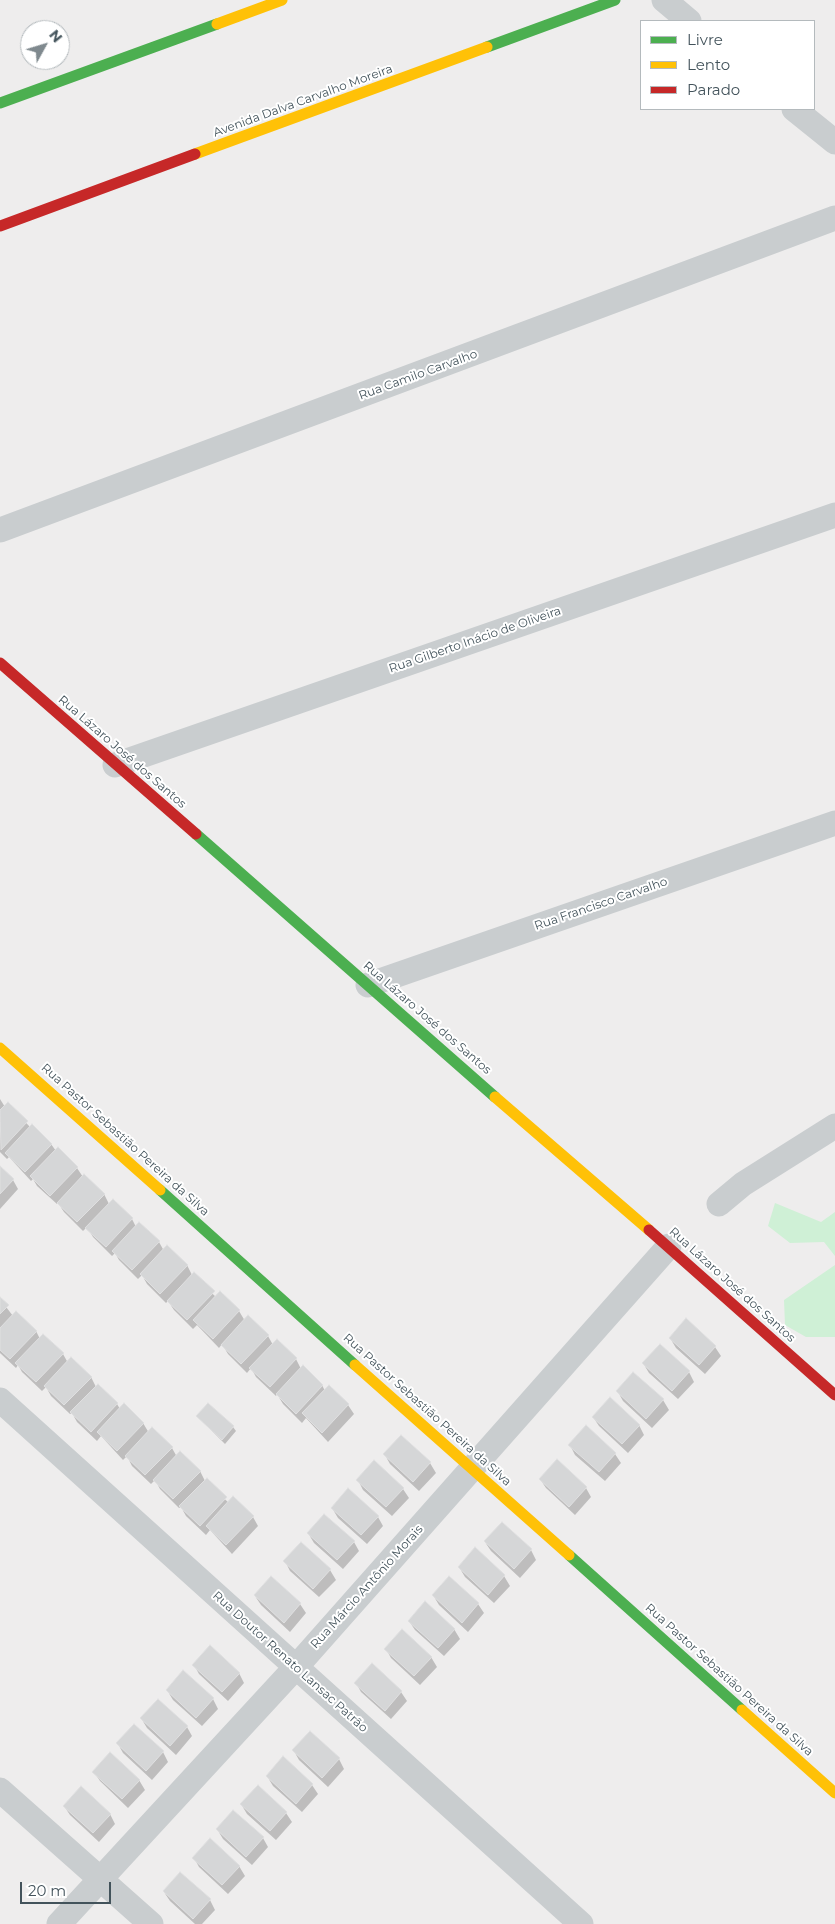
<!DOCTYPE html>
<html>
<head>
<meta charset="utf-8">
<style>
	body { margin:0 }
	#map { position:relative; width:835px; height:1924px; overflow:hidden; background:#eeeded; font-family:Montserrat,sans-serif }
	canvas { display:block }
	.legend { position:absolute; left:640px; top:20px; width:175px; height:90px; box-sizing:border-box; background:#fff; border:1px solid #b4babd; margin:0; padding:6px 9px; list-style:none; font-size:15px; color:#43535b }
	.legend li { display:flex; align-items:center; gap:10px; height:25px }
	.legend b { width:25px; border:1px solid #b4babd }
	.north { position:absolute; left:20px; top:20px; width:50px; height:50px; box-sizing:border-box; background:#fff; border:1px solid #b4babd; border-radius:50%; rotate:51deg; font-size:14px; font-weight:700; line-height:20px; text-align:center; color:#43535b }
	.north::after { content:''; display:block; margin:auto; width:18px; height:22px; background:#7f898e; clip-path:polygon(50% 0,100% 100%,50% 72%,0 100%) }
	.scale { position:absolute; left:20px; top:1882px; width:91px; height:22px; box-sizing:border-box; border:2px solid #43535b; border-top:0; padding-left:6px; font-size:15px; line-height:18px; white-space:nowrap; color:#43535b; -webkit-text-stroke:4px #fff; paint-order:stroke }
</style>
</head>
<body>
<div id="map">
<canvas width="835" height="1924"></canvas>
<ul class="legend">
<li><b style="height:6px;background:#4caf50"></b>Livre</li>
<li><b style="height:6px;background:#ffc107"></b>Lento</li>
<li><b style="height:6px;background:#c62828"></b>Parado</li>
</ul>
<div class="north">N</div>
<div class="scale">20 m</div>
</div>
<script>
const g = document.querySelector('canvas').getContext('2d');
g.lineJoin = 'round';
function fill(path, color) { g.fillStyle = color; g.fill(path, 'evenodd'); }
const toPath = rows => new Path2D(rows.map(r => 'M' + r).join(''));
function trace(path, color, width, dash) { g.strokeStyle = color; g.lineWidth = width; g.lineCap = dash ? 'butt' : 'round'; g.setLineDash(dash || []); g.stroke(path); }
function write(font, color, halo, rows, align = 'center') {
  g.font = font + ' Montserrat,sans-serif'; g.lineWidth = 4; g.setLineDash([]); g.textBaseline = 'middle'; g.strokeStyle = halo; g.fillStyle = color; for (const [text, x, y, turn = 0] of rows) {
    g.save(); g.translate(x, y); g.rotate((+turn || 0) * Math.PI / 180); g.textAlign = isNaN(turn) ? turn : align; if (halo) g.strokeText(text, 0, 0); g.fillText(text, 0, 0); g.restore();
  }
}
const green = toPath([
	[775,1203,821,1222,835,1212,835,1256,824,1242,790,1243,768,1226],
	[835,1265,835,1337,806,1337,785,1325,784,1300]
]);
const shadow = toPath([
	[0,1099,5,1107,8,1104,31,1128,51,1144,56,1151,58,1149,77,1168,83,1177,104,1194,109,1204,132,1219,136,1227,159,1242,164,1251,187,1265,192,1275,216,1297,220,1293,239,1311,245,1321,268,1336,273,1345,296,1359,301,1369,322,1385,325,1391,329,1387,348,1405,354,1414,328,1442,306,1418,302,1423,283,1404,277,1394,276,1396,256,1377,251,1368,247,1373,228,1354,222,1344,219,1348,197,1325,193,1329,174,1310,168,1301,166,1303,147,1284,142,1275,138,1279,119,1260,115,1253,112,1256,93,1237,87,1227,83,1231,64,1212,58,1203,57,1204,37,1186,33,1179,31,1181,9,1157,7,1159,0,1152],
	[0,1168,13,1180,18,1189,0,1209],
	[0,1299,13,1316,36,1331,40,1339,63,1354,68,1363,91,1377,96,1387,117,1404,120,1409,143,1423,149,1433,172,1448,177,1457,200,1471,205,1481,229,1503,253,1517,258,1526,232,1554,210,1530,206,1535,186,1516,181,1507,179,1508,160,1489,155,1480,151,1484,132,1466,127,1456,123,1460,101,1436,97,1441,77,1422,72,1413,70,1414,51,1396,46,1387,42,1391,22,1372,18,1365,16,1368,0,1353],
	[686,1320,715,1347,721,1356,705,1374,676,1348,670,1338],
	[643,1363,689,1372,694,1382,678,1399,649,1373],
	[633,1374,663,1400,669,1410,652,1428,623,1401,618,1392],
	[197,1416,233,1427,236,1431,225,1444],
	[593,1417,639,1425,644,1435,628,1453,599,1426],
	[401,1436,430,1463,436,1473,419,1491,390,1464,385,1455],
	[570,1445,615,1454,621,1463,605,1481,575,1455],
	[540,1479,586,1488,591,1497,575,1515,546,1488],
	[358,1480,403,1489,409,1498,392,1516,363,1490],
	[332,1508,378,1517,383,1526,367,1544,338,1518],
	[308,1533,354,1542,359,1551,343,1569,314,1543],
	[485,1542,531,1550,536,1560,520,1578,491,1551],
	[475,1549,504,1576,510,1586,494,1603,465,1577,459,1567],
	[285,1561,330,1570,336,1580,319,1597,290,1571],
	[450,1577,478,1604,484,1613,468,1632,439,1605,433,1595],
	[271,1578,300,1604,306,1613,290,1632,261,1605,255,1596],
	[409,1621,454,1629,460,1639,444,1656,415,1630],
	[386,1649,431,1657,437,1667,420,1685,391,1658],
	[194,1665,239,1673,244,1683,228,1701,199,1674],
	[356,1683,401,1692,407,1701,391,1719,361,1692],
	[167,1690,213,1699,218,1709,202,1726,173,1700],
	[141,1718,187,1727,192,1736,176,1755,147,1728],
	[310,1733,339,1759,344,1769,328,1787,299,1760,294,1751],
	[118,1744,163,1752,168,1762,152,1780,123,1753],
	[94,1772,139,1780,145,1790,128,1808,100,1781],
	[267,1776,312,1785,318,1794,302,1812,273,1786],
	[258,1786,286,1813,292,1822,276,1840,247,1814,241,1804],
	[64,1806,110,1814,115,1824,99,1842,70,1815],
	[217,1829,263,1838,268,1847,252,1865,223,1839],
	[194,1858,239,1866,245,1876,228,1894,199,1867],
	[164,1892,210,1900,215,1910,202,1924,195,1924,170,1901]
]);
const building = toPath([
	[8,1102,28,1121,1,1150,0,1110,8,1102],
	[32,1124,52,1144,25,1172,5,1153,32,1124],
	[58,1147,78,1167,50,1196,30,1176,58,1147],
	[0,1166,14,1179,0,1194,0,1166],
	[84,1174,105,1194,77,1222,57,1203,84,1174],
	[113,1199,133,1218,106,1247,85,1228,113,1199],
	[139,1222,160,1241,132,1270,112,1251,139,1222],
	[167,1245,188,1265,160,1294,140,1274,167,1245],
	[194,1272,215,1291,187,1320,167,1301,194,1272],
	[220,1291,240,1310,213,1339,193,1320,220,1291],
	[0,1297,9,1305,0,1314,0,1297],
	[16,1311,37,1331,10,1359,0,1350,0,1328,16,1311],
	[248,1315,269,1335,241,1364,221,1345,248,1315],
	[686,1318,716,1346,699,1365,669,1338,686,1318],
	[43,1334,64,1353,36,1382,15,1363,43,1334],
	[277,1339,297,1358,270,1387,249,1368,277,1339],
	[660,1344,690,1371,672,1391,642,1363,660,1344],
	[71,1357,92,1377,64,1405,44,1386,71,1357],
	[303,1365,323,1385,296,1414,276,1394,303,1365],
	[633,1372,664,1399,646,1419,616,1391,633,1372],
	[98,1384,118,1403,91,1432,70,1412,98,1384],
	[329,1385,349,1404,322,1433,302,1413,329,1385],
	[610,1397,640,1425,622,1444,592,1417,610,1397],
	[124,1403,144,1423,117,1451,97,1432,124,1403],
	[208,1403,234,1426,222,1440,196,1416,208,1403],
	[586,1425,616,1453,599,1472,568,1445,586,1425],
	[152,1427,173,1447,145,1475,125,1456,152,1427],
	[401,1435,431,1462,413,1482,383,1454,401,1435],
	[180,1451,201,1471,173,1499,153,1480,180,1451],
	[557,1459,587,1487,569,1507,539,1479,557,1459],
	[374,1460,404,1488,386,1507,356,1480,374,1460],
	[207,1478,227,1497,200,1526,179,1506,207,1478],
	[348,1488,379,1516,361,1535,331,1508,348,1488],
	[233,1496,254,1516,226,1545,206,1526,233,1496],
	[324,1514,355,1541,337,1560,307,1533,324,1514],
	[502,1522,532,1549,514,1569,484,1541,502,1522],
	[301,1542,331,1569,313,1589,283,1561,301,1542],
	[475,1547,505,1575,488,1595,458,1567,475,1547],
	[271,1576,301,1603,284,1623,254,1595,271,1576],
	[449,1576,479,1603,462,1623,432,1595,449,1576],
	[425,1601,455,1629,438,1648,408,1621,425,1601],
	[402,1629,432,1657,414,1676,384,1649,402,1629],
	[210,1645,240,1673,222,1692,192,1665,210,1645],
	[372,1663,402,1691,385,1711,354,1683,372,1663],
	[183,1670,214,1698,196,1718,166,1690,183,1670],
	[158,1699,188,1726,170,1746,140,1718,158,1699],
	[134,1724,164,1751,146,1771,116,1743,134,1724],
	[310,1731,340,1758,322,1778,292,1750,310,1731],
	[110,1752,140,1780,122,1799,92,1772,110,1752],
	[283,1756,313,1784,296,1804,266,1776,283,1756],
	[258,1785,287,1812,270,1831,240,1804,258,1785],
	[81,1786,111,1814,93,1833,63,1806,81,1786],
	[233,1810,264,1837,246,1857,216,1829,233,1810],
	[210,1838,240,1866,222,1885,192,1858,210,1838],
	[180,1872,211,1899,193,1919,163,1891,180,1872]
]);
const street = toPath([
	[664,0,689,21],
	[794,109,835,142],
	[0,530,835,218],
	[115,765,835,515],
	[368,985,835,823],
	[719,1204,743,1184,835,1126],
	[0,1400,581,1924],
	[0,1790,151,1924],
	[59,1924,296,1667,669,1246]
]);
const fast = toPath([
	[487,47,615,0],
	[0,103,217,24],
	[196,834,495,1097],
	[160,1190,355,1365],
	[569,1555,742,1710]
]);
const slow = toPath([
	[217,24,282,0],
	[195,154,487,47],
	[0,1048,160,1190],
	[495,1097,649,1230],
	[355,1365,569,1555],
	[742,1710,835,1793]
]);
const jam = toPath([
	[0,226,195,154],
	[0,663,196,834],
	[649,1230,835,1395]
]);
const streetNames = [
	["Avenida Dalva Carvalho Moreira",303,101,-20],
	["Rua Camilo Carvalho",418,375,-20],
	["Rua Gilberto Inácio de Oliveira",475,640,-19],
	["Rua Lázaro José dos Santos",122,752,41],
	["Rua Francisco Carvalho",601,904,-19],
	["Rua Lázaro José dos Santos",427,1018,41],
	["Rua Pastor Sebastião Pereira da Silva",125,1140,42],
	["Rua Lázaro José dos Santos",732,1285,42],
	["Rua Pastor Sebastião Pereira da Silva",427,1410,42],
	["Rua Márcio Antônio Morais",367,1587,-48],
	["Rua Doutor Renato Lansac Patrão",290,1662,42],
	["Rua Pastor Sebastião Pereira da Silva",729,1680,42]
];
fill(green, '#cff0d6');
fill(shadow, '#0003');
fill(building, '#d5d6d7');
trace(building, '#dfdfe0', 1);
trace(street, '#c9cdcf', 25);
trace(fast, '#4caf50', 11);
trace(slow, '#ffc107', 11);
trace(jam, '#c62828', 11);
write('12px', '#43535b', '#fff', streetNames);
</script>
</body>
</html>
